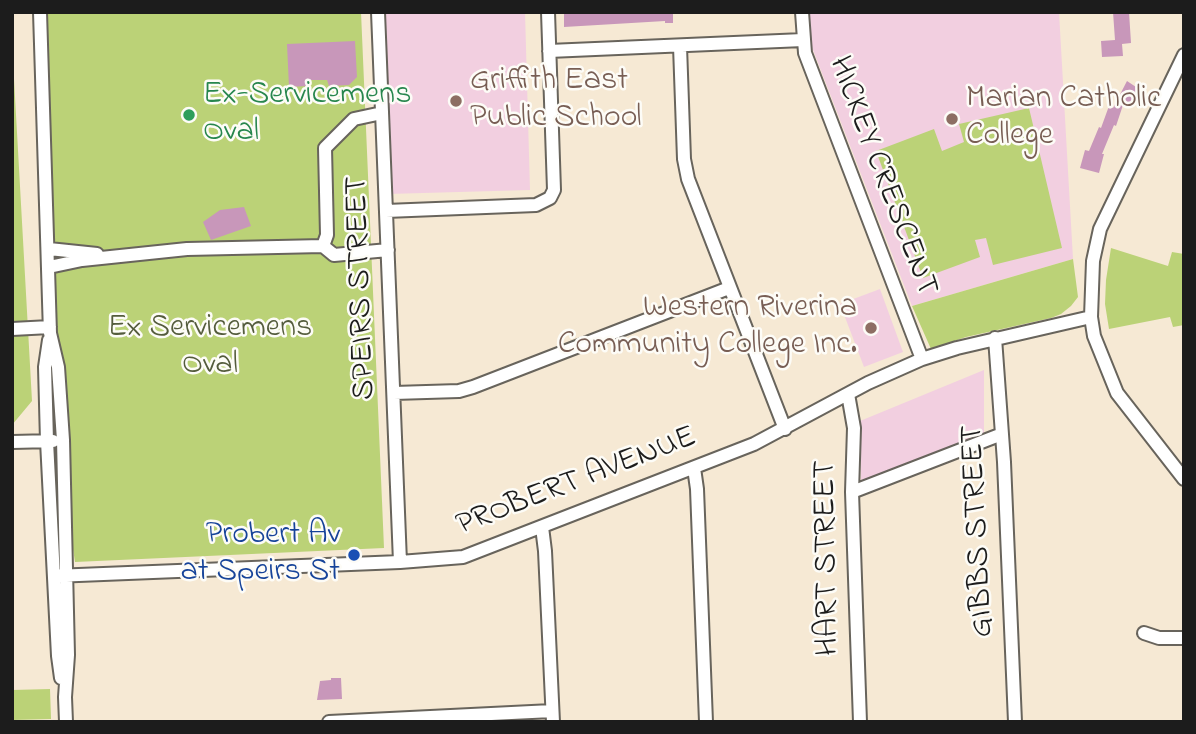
<!DOCTYPE html>
<html>
<head>
<meta charset="utf-8">
<style>
	body { margin:0 }
	#map { position:relative; width:1196px; height:734px; overflow:hidden; background:#f6e9d4; font-family:"Indie Flower",sans-serif }
	canvas { display:block }
	.frame { position:absolute; inset:0; border:14px solid #1c1c1c; pointer-events:none }
</style>
</head>
<body>
<div id="map">
<canvas width="1196" height="734"></canvas>
<div class="frame"></div>
</div>
<script>
const g = document.querySelector('canvas').getContext('2d');
g.lineJoin = 'round';
function fill(path, color) { g.fillStyle = color; g.fill(path, 'evenodd'); }
const toPath = rows => new Path2D(rows.map(r => 'M' + r).join(''));
function trace(path, color, width, dash) { g.strokeStyle = color; g.lineWidth = width; g.lineCap = dash ? 'butt' : 'round'; g.setLineDash(dash || []); g.stroke(path); }
function write(font, color, halo, rows, align = 'center') {
  g.font = font + ' "Indie Flower",sans-serif'; g.lineWidth = 5; g.setLineDash([]); g.textBaseline = 'middle'; g.strokeStyle = halo; g.fillStyle = color; for (const [text, x, y, turn = 0] of rows) {
    g.save(); g.translate(x, y); g.rotate((+turn || 0) * Math.PI / 180); g.textAlign = isNaN(turn) ? turn : align; if (halo) g.strokeText(text, 0, 0); g.fillText(text, 0, 0); g.restore();
  }
}
const built = toPath([
	[383,12,525,12,530,190,388,194],
	[808,12,1059,12,1073,259,912,306,808,37],
	[880,289,903,352,864,367,840,304],
	[984,370,984,436,861,484,860,421]
]);
const green = toPath([
	[42,12,361,12,384,548,75,562,45,367],
	[12,43,32,401,12,425],
	[1029,108,1062,248,993,265,986,238,975,240,980,257,923,278,876,151,934,129,942,151,964,142,959,124],
	[1111,248,1168,266,1172,252,1184,254,1184,325,1173,327,1170,317,1109,329,1105,304,1106,280],
	[1073,259,1078,297,1071,306,1061,314,1051,318,966,337,931,349,912,306],
	[50,689,51,719,12,720,12,690]
]);
const building = toPath([
	[564,12,673,12,673,23,665,23,665,21,564,27],
	[1113,12,1129,12,1131,43,1122,44,1123,56,1102,57,1101,41,1115,40],
	[355,41,357,77,349,85,329,86,327,80,308,80,308,86,289,87,287,44],
	[1127,81,1139,89,1131,106,1124,102,1116,126,1114,125,1102,154,1104,154,1099,173,1080,168,1085,150,1089,151,1099,127,1101,128,1109,106,1113,108],
	[244,207,251,226,211,240,203,222,220,210],
	[331,678,341,678,342,699,317,700,320,681,331,680]
]);
const minor = toPath([
	[40,12,50,333,58,367,63,440,68,655,65,697,66,722],
	[378,12,400,562],
	[802,12,805,53,922,359],
	[680,46,684,159,688,179,785,429],
	[549,51,803,40],
	[1184,55,1100,229,1093,261,1091,317,1094,336,1117,393,1184,479],
	[386,211,536,205,550,198,554,190,548,12],
	[323,246,327,235,325,148,354,119,382,113],
	[49,249,97,254],
	[49,267,82,260,187,249,323,246,334,255,388,250],
	[12,329,50,327],
	[995,338,1004,462,1015,722],
	[49,340,45,367,47,441,58,656,61,678],
	[394,393,459,391,473,387,729,288],
	[848,394,854,428,852,492,860,722],
	[12,442,53,441],
	[694,468,697,489,706,722],
	[852,492,1002,434],
	[542,527,545,551,553,722],
	[54,576,400,562,463,557,754,444,868,383,922,359,957,348,1091,317],
	[1144,633,1159,638,1184,638],
	[329,722,552,711]
]);
const markers = [
	[456,101,7,"#8d6e63"],
	[189,115,7,"#2e9e5b"],
	[952,119,7,"#8d6e63"],
	[871,328,7,"#8d6e63"],
	[354,555,7,"#1a4fb4"]
];
const educationNames = [
	["Griffith East",470,83],
	["Public School",470,120],
	["Marian Catholic",966,101],
	["College",966,138],
	["Western Riverina",857,310,"right"],
	["Community College Inc.",857,347,"right"]
];
const leisureNames = [
	["Ex-Servicemens",203,97],
	["Oval",203,134]
];
const streetNames = [
	["HICKEY CRESCENT",881,177,69],
	["SPEIRS STREET",363,288,-92],
	["PROBERT AVENUE",577,483,-21],
	["GIBBS STREET",980,531,-93],
	["HART STREET",829,558,-91]
];
const parkNames = [
	["Ex Servicemens",210,330],
	["Oval",210,367]
];
const transitNames = [
	["Probert Av",340,537],
	["at Speirs St",340,574]
];
fill(built, '#f2cfe0');
fill(green, '#bbd277');
fill(building, '#c897ba');
trace(minor, '#68645c', 16);
trace(minor, '#fff', 12);
for (const [x, y, r, color] of markers) { const dot = new Path2D(); dot.arc(x, y, r, 0, 2 * Math.PI); g.fillStyle = color; g.fill(dot); trace(dot, '#fdfcf7', 2.5); }
write('32px', '#785e54', '#fdfcf7', educationNames, 'left');
write('32px', '#27864d', '#fdfcf7', leisureNames, 'left');
write('32px', '#1c1c1c', '#fdfcf7', streetNames);
write('32px', '#545c3c', '#fdfcf7', parkNames);
write('32px', '#164399', '#fdfcf7', transitNames, 'right');
</script>
</body>
</html>
